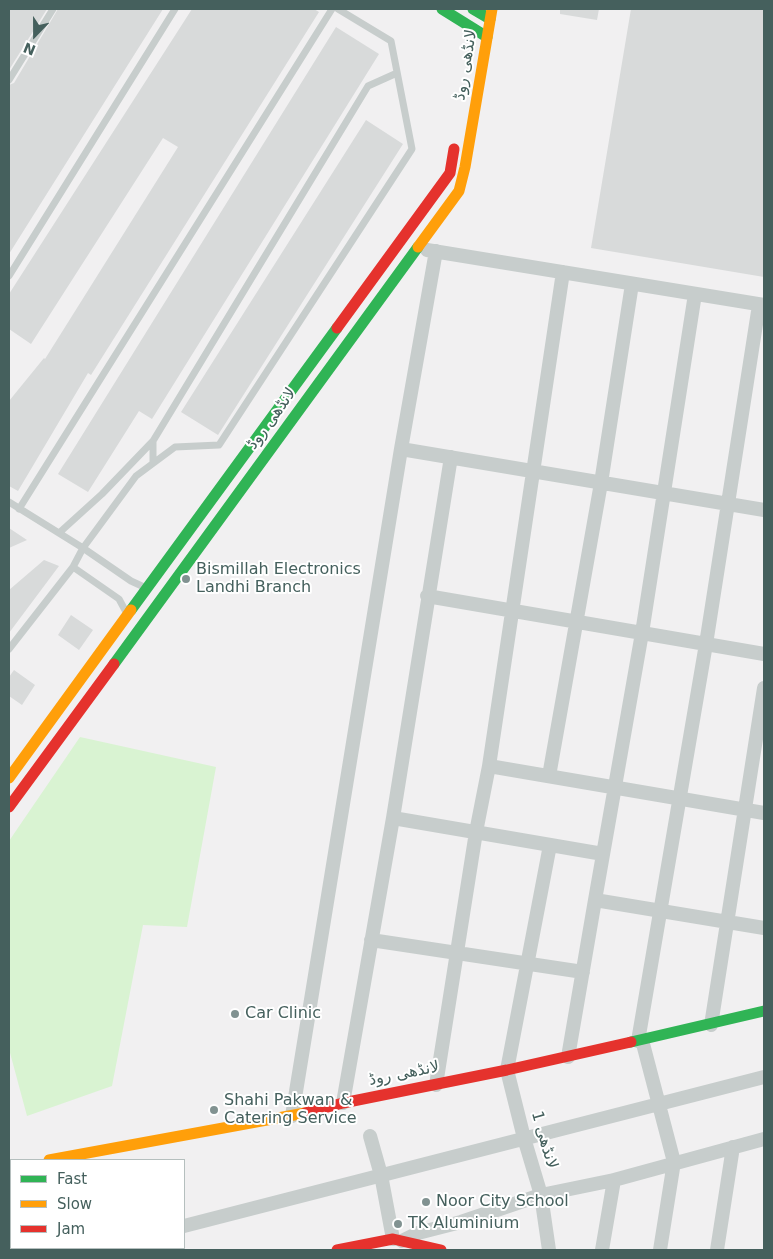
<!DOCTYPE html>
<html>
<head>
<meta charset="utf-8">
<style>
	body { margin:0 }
	#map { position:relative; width:773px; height:1259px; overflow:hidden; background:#f1f0f1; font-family:"DejaVu Sans",sans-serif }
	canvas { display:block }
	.frame { position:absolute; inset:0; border:10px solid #45605d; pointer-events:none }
	.legend { position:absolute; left:10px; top:1159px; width:175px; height:90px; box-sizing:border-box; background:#fff; border:1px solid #b5bfbe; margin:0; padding:6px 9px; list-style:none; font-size:15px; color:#45605d }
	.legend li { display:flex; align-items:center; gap:10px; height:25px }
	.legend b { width:25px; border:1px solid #b5bfbe }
	.north { position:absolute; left:10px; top:10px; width:50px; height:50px; -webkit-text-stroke:4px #fff; paint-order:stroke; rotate:202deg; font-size:14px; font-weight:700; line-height:20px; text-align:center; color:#45605d }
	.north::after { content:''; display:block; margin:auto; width:18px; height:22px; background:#45605d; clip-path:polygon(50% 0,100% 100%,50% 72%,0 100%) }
</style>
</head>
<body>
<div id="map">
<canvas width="773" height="1259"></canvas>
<div class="frame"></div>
<ul class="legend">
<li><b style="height:6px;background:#30b455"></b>Fast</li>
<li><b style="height:6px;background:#ff9f0a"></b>Slow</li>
<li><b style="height:6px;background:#e5322d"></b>Jam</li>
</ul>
<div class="north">N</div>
</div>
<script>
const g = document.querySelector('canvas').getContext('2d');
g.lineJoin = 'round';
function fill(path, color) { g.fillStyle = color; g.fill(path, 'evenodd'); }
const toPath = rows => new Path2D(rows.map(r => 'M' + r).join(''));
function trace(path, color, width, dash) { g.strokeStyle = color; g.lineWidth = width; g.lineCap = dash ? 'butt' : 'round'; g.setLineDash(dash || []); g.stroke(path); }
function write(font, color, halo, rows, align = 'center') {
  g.font = font + ' "DejaVu Sans","Noto Naskh Arabic",sans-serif'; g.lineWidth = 4; g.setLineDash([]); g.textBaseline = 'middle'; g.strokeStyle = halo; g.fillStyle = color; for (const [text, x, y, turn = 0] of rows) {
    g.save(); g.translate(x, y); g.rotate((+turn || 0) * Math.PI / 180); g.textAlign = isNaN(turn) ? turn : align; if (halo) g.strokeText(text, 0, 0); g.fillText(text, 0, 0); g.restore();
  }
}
const green = toPath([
	[80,737,216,767,187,927,143,925,112,1086,27,1116,9,1049,9,841]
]);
const building = toPath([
	[9,9,47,9,9,70],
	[58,9,163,9,9,254,9,85,14,83],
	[192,9,314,9,319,12,91,375,88,373,18,491,9,486,9,401,44,358,45,359,178,147,163,138,31,344,9,329,9,294],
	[560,9,599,9,597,20,560,14],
	[631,9,764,9,764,277,591,248],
	[336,27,379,54,152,419,139,411,88,492,58,474],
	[366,120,403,144,218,435,181,412],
	[9,528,27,540,9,548],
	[44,560,59,566,9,633,9,590],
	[71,615,93,630,79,650,58,635],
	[14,670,35,685,22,705,9,696,9,677]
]);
const lane = toPath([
	[9,80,53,9],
	[9,276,175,9],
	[153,463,153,441,368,86,397,73],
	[9,502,83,548,131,581,144,587],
	[19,509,332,9],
	[59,533,102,494,153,441],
	[73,567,119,599,126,612],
	[9,649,73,567,83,548,136,476,175,447,219,445,412,149,391,41,338,9]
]);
const street = toPath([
	[427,250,764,305],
	[695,294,642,633,595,900,764,928],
	[401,449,764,510],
	[427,596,764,654],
	[489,766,563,272],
	[549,776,601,483,632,284],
	[393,818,603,854],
	[371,940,583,972],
	[711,1025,764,688],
	[642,1040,674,1162,660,1250],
	[638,1041,706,644,759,305],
	[568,1057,595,900],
	[436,1085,476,832,489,766,764,813],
	[343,1103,393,818,451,457],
	[292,1116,401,449,436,251],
	[370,1136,381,1175,393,1239],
	[184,1226,764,1077],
	[402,1241,418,1233,461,1222,541,1195,614,1180,764,1139],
	[90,1250,99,1248],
	[549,1250,541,1195,524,1138,507,1070,550,845],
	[602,1250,614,1180],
	[717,1250,733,1147]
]);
const fast = toPath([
	[442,9,487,37],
	[473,9,490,19],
	[131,610,337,328],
	[114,664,418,247],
	[631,1042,764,1011]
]);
const slow = toPath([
	[418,247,459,191,465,167,492,9],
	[9,778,131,610],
	[49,1160,305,1113]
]);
const jam = toPath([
	[337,328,450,173,454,149],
	[9,807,114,664],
	[305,1113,343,1103,507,1070,631,1042],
	[9,1171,11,1170],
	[337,1250,393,1239,441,1250]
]);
const markers = [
	[186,579,5,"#819291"],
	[235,1014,5,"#819291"],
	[214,1110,5,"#819291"],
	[426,1202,5,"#819291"],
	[398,1224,5,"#819291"]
];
const streetNames = [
	["لانڈھی روڈ",466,65,-80],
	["لانڈھی روڈ",272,419,-54],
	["لانڈھی روڈ",404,1074,-11],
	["لانڈھی 1",544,1140,74]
];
const poiNames = [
	["Bismillah Electronics",196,570],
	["Landhi Branch",196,588],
	["Car Clinic",245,1014],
	["Shahi Pakwan &",224,1101],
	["Catering Service",224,1119],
	["Noor City School",436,1202],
	["TK Aluminium",408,1224]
];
fill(green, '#d9f3d2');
fill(building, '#d8dada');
trace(lane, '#c7cdcc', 7);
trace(street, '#c7cdcc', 14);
trace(fast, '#30b455', 11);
trace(slow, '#ff9f0a', 11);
trace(jam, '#e5322d', 11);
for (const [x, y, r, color] of markers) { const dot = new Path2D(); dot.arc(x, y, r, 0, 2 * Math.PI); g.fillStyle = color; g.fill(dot); trace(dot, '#fff', 2); }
write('16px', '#45605d', '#fff', streetNames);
write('16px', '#45605d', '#fff', poiNames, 'left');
</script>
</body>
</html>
